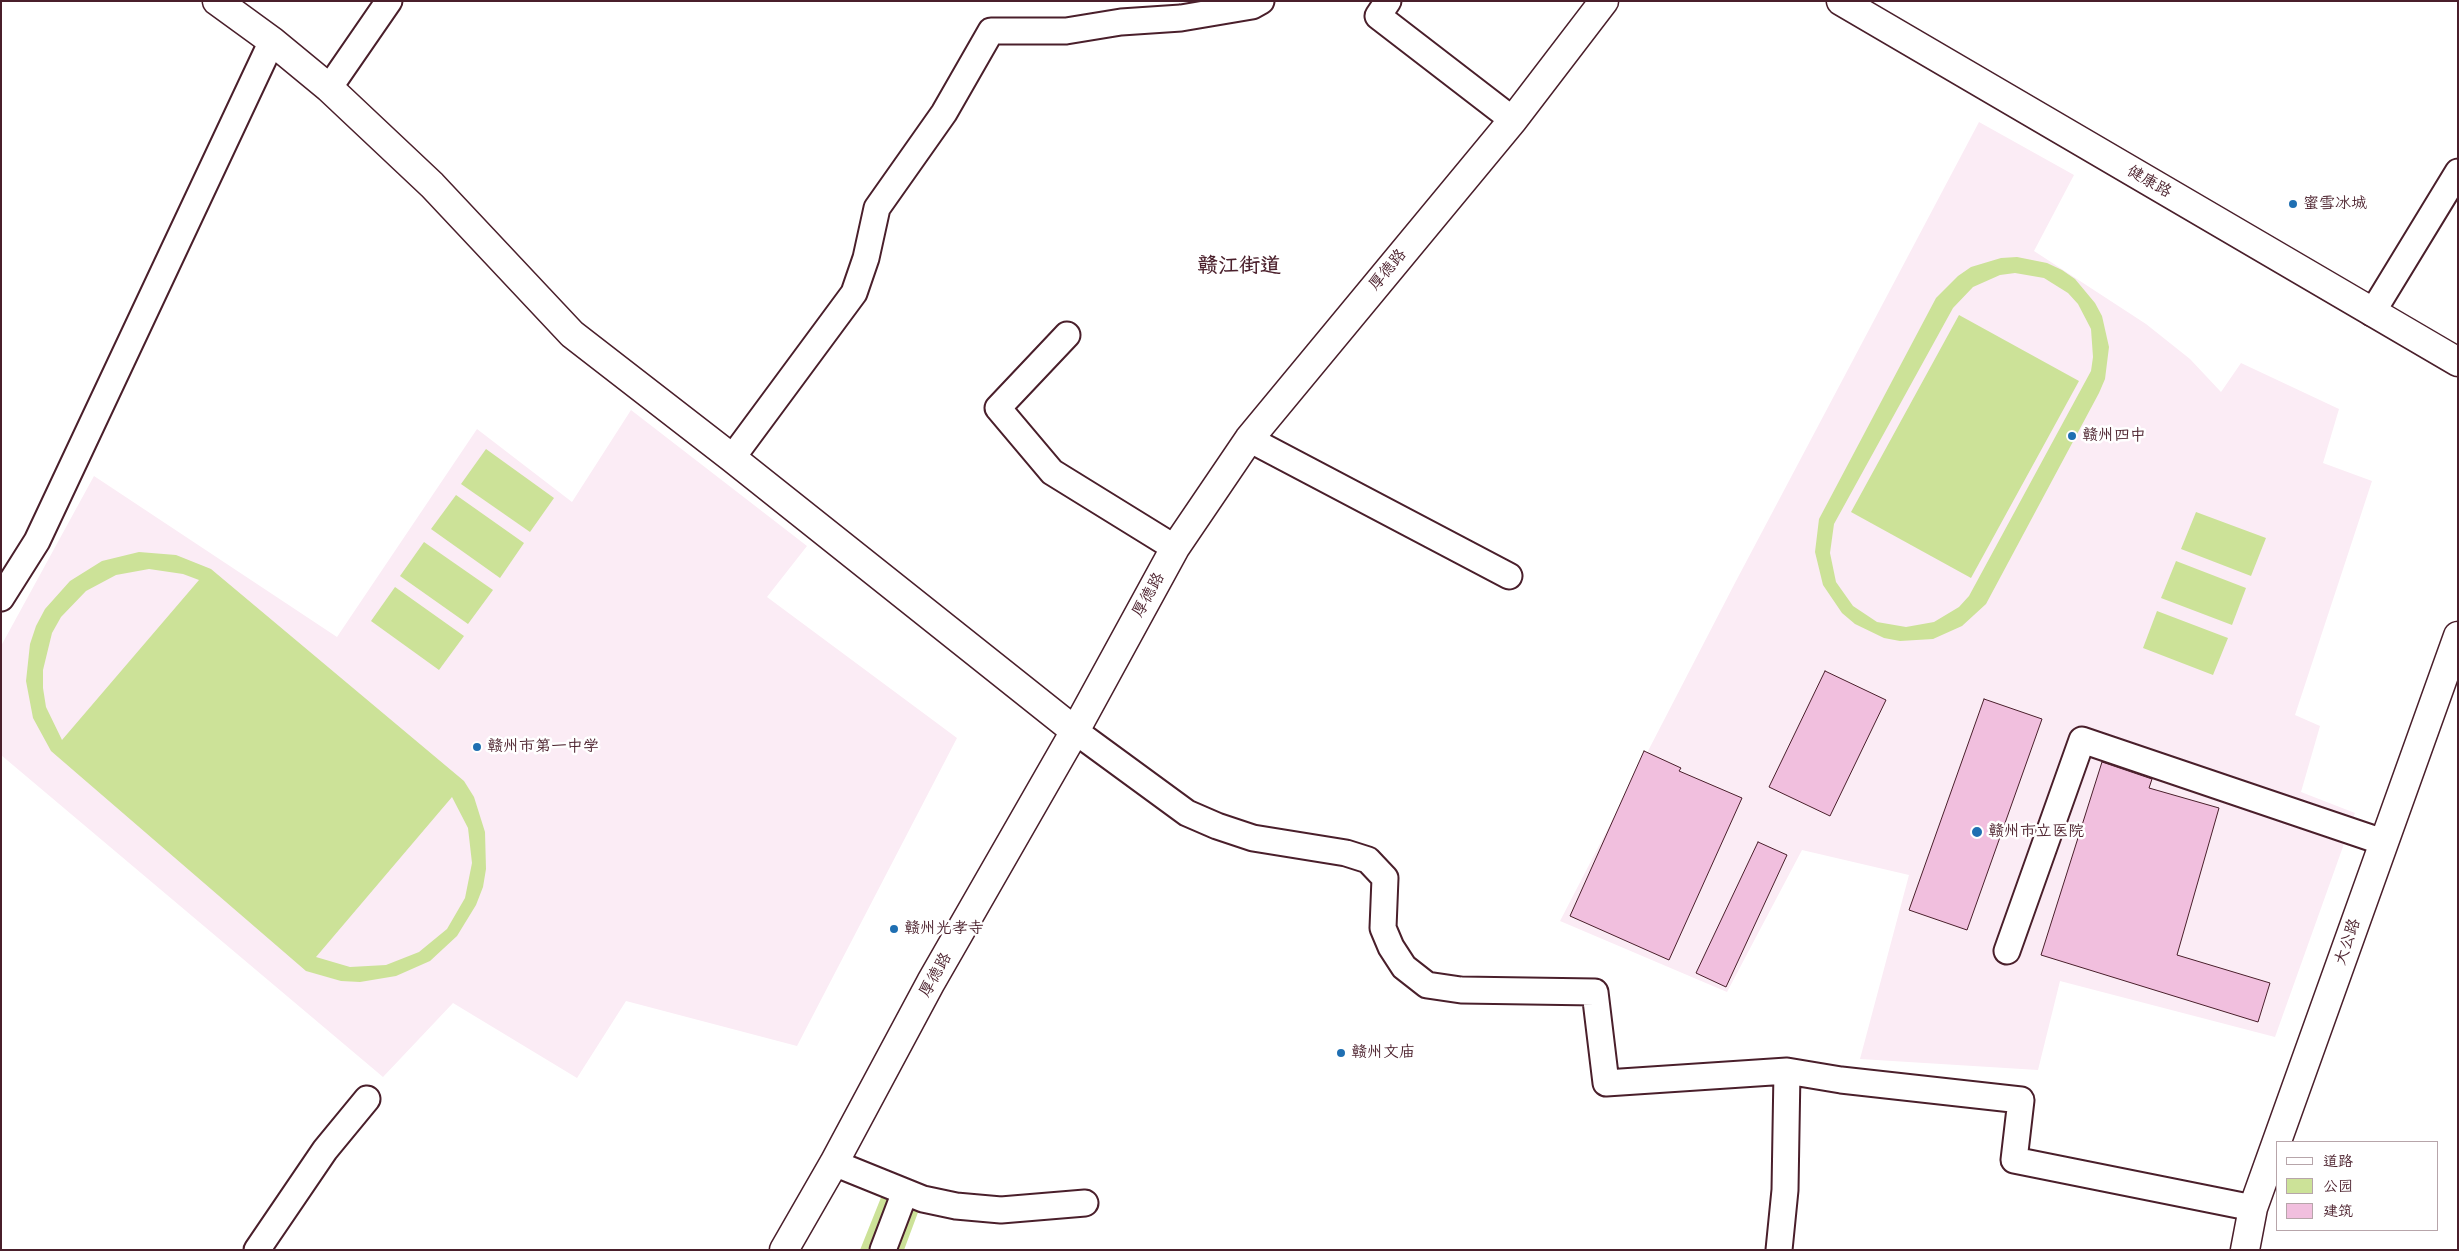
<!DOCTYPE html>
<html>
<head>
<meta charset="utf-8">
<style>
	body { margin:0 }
	#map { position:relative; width:2459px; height:1251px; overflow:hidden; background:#fff; font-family:Sriracha,"LXGW WenKai TC",sans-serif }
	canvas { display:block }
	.frame { position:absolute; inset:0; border:2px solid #4a1f2b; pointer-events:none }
	.legend { position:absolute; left:2276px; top:1141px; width:162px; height:90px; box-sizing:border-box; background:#fff; border:1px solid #b7a5aa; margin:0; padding:6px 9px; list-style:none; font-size:15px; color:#4a1f2b }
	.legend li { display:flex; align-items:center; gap:10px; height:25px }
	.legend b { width:25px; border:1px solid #b7a5aa }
</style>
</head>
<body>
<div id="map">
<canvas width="2459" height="1251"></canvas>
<div class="frame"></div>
<ul class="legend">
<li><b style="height:6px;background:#fff"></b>道路</li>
<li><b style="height:14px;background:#cce298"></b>公园</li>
<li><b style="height:14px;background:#f1bfde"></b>建筑</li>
</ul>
</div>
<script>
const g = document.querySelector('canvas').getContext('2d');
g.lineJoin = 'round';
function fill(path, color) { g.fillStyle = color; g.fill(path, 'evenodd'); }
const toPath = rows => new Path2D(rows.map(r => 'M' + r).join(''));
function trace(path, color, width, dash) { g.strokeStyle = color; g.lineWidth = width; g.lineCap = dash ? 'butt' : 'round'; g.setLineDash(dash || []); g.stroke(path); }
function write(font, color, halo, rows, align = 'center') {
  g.font = font + ' Sriracha,"LXGW WenKai TC",sans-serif'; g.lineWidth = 5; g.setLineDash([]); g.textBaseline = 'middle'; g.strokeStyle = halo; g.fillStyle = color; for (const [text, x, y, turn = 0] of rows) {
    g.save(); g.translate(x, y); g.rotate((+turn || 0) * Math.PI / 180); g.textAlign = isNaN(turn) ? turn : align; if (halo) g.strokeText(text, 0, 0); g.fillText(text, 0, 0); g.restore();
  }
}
const built = toPath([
	[1979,122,2074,175,2034,251,2146,324,2190,359,2221,392,2241,363,2339,409,2323,463,2372,481,2295,715,2320,726,2301,792,2355,813,2275,1037,2060,981,2038,1070,1860,1059,1909,875,1802,850,1727,992,1560,921,1736,581],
	[631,410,807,546,767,597,957,738,797,1046,626,1001,577,1078,453,1003,383,1077,1,755,1,646,94,476,337,637,477,429,572,502]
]);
const green = toPath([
	[2017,257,2047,263,2062,270,2075,279,2095,303,2102,316,2109,347,2105,379,2099,393,1986,604,1962,626,1933,639,1900,641,1884,638,1855,624,1842,613,1823,585,1815,552,1819,519,1936,298,1958,276,1971,267,2001,258],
	[2015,273,2044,278,2068,293,2078,304,2091,329,2093,357,2091,371,1969,596,1959,607,1934,622,1906,627,1877,622,1853,606,1836,582,1830,553,1834,524,1953,308,1973,287,2000,275],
	[1959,315,2079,381,1971,578,1851,512],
	[486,449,554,498,530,532,461,484],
	[456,495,524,543,500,578,431,529],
	[2196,512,2266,538,2251,576,2181,549],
	[424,542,493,590,468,624,400,576],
	[139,552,176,555,211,569,464,781,474,797,485,832,486,869,483,887,476,905,457,936,430,961,396,976,360,982,341,981,306,971,51,751,33,718,26,681,30,644,36,626,45,609,70,581,102,561],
	[149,569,183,574,199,580,62,740,46,707,43,688,43,670,52,633,61,617,86,591,116,575],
	[452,797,468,828,472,863,465,898,447,929,419,952,386,965,350,967,316,957],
	[2176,561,2246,588,2232,625,2161,598],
	[395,587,464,636,439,670,371,621],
	[2157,611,2228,638,2213,675,2143,648],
	[886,1185,923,1199,904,1250,860,1250]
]);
const building = toPath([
	[1825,671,1886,700,1830,816,1769,787,1825,671],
	[1984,699,2042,719,1967,930,1909,910,1984,699],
	[1644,751,1681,768,1679,771,1742,798,1669,960,1570,916,1644,751],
	[2102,762,2152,779,2149,788,2219,808,2177,955,2270,983,2258,1022,2041,955,2102,762],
	[1758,842,1787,855,1726,987,1696,973,1758,842]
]);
const minor = toPath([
	[1388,1,1378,16,1513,120],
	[329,88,389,1],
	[2372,313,2458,172],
	[1067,335,998,408,1052,472,1175,548],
	[1249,439,1509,576],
	[732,458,854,293,866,258,877,208,944,113,991,31,1066,31,1121,22,1181,18,1252,6,1261,1],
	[1,598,37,541,272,41],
	[1075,731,1187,813,1217,826,1253,838,1346,853,1368,860,1385,878,1383,928,1391,947,1404,967,1427,985,1461,990,1595,992,1606,1083,1787,1071],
	[2007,951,2082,740,2383,842],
	[834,1163,923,1199,956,1206,1001,1210,1085,1203],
	[257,1250,325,1150,367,1099],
	[883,1250,905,1192],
	[1779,1250,1785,1190,1787,1071,1841,1080,2021,1100,2014,1160,2253,1208]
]);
const tertiary = toPath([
	[217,1,272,41,329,88,432,185,572,334,732,458,1075,731],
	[1841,1,2458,362],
	[784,1250,834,1163,931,982,1075,731,1175,548,1249,439,1513,120,1604,1],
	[2245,1250,2253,1208,2458,636]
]);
const markers = [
	[2293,204,5,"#1f6fb2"],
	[2072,436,5,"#1f6fb2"],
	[477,747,5,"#1f6fb2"],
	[1977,832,6,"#1f6fb2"],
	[894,929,5,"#1f6fb2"],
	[1341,1053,5,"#1f6fb2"]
];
const streetNames = [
	["健康路",2149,182,30],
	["厚德路",1388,270,-50],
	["厚德路",1149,595,-61],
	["大公路",2348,942,-71],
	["厚德路",936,975,-61]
];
const poiNames = [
	["蜜雪冰城",2303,204],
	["赣州四中",2082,436],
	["赣州市第一中学",487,747],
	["赣州市立医院",1988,832],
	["赣州光孝寺",904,929],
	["赣州文庙",1351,1053]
];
const districtNames = [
	["赣江街道",1239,267]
];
fill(built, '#fbecf5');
fill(green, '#cce298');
fill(building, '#f1bfde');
trace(building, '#4a1f2b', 1);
trace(minor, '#4a1f2b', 29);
trace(tertiary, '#4a1f2b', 31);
trace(minor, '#fff', 25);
trace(tertiary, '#fff', 28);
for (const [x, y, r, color] of markers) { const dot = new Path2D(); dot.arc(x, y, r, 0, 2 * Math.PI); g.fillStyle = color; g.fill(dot); trace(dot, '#fff', 2); }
write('16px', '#4a1f2b', '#fff', streetNames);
write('16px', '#4a1f2b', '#fff', poiNames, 'left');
write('bold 21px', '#4a1f2b', '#fff', districtNames);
</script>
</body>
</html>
